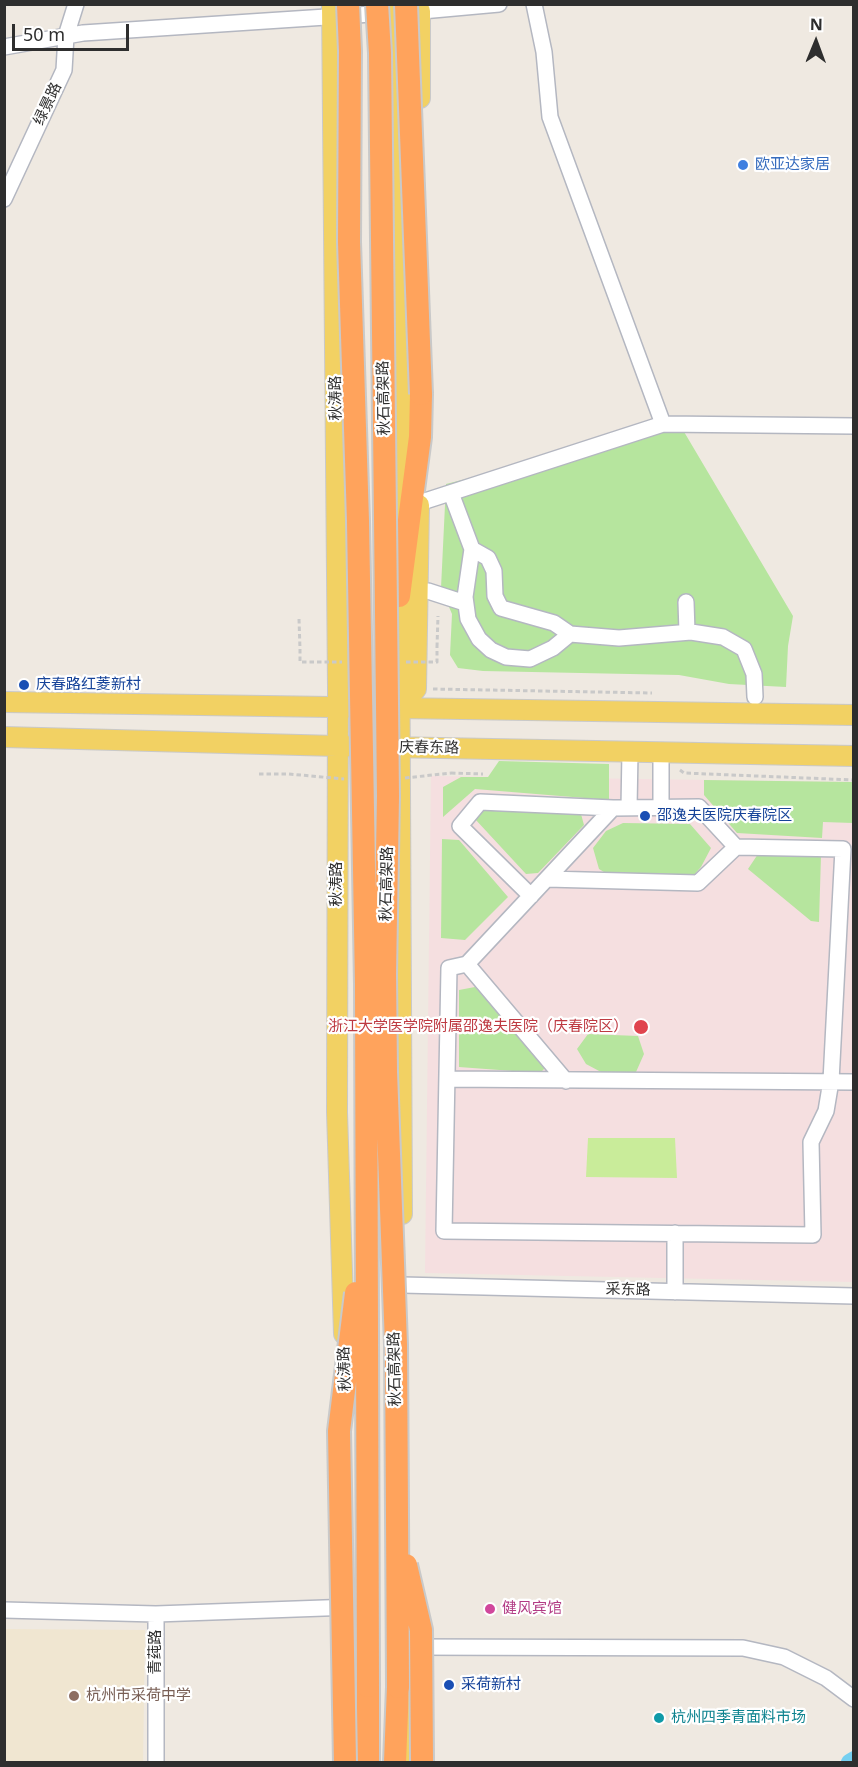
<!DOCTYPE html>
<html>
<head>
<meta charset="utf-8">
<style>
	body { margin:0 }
	#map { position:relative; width:858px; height:1767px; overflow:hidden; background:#efe9e1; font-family:"Noto Sans",sans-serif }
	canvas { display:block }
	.frame { position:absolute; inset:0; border:6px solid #2e2e2e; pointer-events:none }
	.north { position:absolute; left:786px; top:12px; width:60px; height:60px; -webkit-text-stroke:4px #fff; paint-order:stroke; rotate:1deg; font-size:16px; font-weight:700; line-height:24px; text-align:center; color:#2e2e2e }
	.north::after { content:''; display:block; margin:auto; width:21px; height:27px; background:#2e2e2e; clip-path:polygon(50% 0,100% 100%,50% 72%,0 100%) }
	.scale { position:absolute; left:12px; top:24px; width:117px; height:27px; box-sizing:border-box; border:3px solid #2e2e2e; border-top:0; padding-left:8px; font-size:18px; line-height:21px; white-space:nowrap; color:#2e2e2e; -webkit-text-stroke:4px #fff; paint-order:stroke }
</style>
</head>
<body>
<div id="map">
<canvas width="858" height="1767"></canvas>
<div class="frame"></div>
<div class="north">N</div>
<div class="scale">50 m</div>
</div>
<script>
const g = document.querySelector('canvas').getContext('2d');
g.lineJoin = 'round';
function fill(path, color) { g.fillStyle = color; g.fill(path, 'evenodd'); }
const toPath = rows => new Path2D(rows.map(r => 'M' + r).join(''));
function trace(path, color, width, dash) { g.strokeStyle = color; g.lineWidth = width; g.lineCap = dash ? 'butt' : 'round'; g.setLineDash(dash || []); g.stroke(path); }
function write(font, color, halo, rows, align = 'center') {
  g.font = font + ' "Noto Sans","Noto Sans SC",sans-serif'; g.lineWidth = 4.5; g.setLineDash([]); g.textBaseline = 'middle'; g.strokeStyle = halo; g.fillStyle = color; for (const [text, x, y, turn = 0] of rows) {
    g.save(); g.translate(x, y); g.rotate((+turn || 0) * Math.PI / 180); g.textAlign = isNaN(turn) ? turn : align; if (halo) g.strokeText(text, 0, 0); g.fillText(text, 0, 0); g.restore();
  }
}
const education = toPath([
	[5,1629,145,1630,143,1762,5,1762]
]);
const medical = toPath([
	[431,776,853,782,853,1282,425,1273]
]);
const green = toPath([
	[680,425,793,616,788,646,786,687,729,684,679,675,483,671,458,668,450,655,452,614,441,588,446,484],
	[499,761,609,764,609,800,475,789,443,817,443,787,461,777,488,777],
	[704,780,853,782,853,823,823,822,822,838,737,833,704,795],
	[486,806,581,814,584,825,538,873,526,874,475,819],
	[623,823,690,824,711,848,701,867,692,877,609,875,599,869,593,848,606,831],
	[442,839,459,840,508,897,465,940,441,938],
	[758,854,821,855,819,922,811,921,748,869],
	[475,987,547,1066,540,1073,459,1067,459,990],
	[588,1034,638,1036,644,1054,636,1072,601,1072,586,1064,577,1049]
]);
const pitch = toPath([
	[588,1138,675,1138,677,1178,586,1177]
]);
const canal = toPath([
	[849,1762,854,1759]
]);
const path = toPath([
	[299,619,300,649],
	[437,647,438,616],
	[433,689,652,693],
	[680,770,684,773,854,780],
	[451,773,483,774],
	[259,774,289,774]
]);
const minor = toPath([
	[534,4,544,52,550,117,663,424],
	[411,12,499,4],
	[4,47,83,33,387,13],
	[4,199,64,70,66,36,76,4],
	[451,493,472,549,465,597,468,619,479,639,491,650,506,657,530,659,553,648,570,634,619,638,691,632,723,637,744,649,754,674,755,697],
	[419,503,663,424,854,426],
	[472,549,488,558,494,571,495,596,501,608,554,623,570,634],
	[428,591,465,603],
	[686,602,687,632],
	[629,808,630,752],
	[661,809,661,753],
	[547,879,698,883,736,847],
	[531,896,460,826,480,802,613,808],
	[467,964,449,968,444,1231,813,1235,811,1142,826,1111,831,1081,843,849,736,847,699,807,613,808,467,964,566,1081],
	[447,1079,854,1082],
	[402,1285,854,1296],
	[675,1292,675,1233],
	[4,1610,156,1614,352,1607],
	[411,1647,743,1648,784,1657,826,1678,854,1699],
	[156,1762,156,1614]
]);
const major = toPath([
	[332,4,338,688,337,1112,344,1334],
	[394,4,404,414,401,512],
	[420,98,420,11],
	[399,580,402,1214],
	[4,702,854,715],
	[399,709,416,689,419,505],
	[4,737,337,746,854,756],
	[409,1663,410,1762]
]);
const highway = toPath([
	[399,596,420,437,421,394],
	[368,1762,368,1686],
	[395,1762,398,1687]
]);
const pathBridge = toPath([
	[300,649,300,662,342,662],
	[406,662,437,662,437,647],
	[289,774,344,779],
	[405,778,451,773]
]);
const highwayBridge = toPath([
	[348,4,350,51,349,242,358,521,366,984,368,1686],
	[377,4,380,53,388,796,385,974,386,1072,396,1345,398,1687],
	[406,4,421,394],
	[406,1565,421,1630,422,1762],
	[345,1762,339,1431,356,1293]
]);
const markers = [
	[743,165,6,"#3f7fe0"],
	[24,685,6,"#1a4fb4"],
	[645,816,6,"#1a4fb4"],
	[641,1027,8,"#e0444e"],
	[490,1609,6,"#d1479c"],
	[449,1685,6,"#1a4fb4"],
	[74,1696,6,"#8d6e63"],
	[659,1718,6,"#0f9aa8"]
];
const streetNames = [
	["绿景路",48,104,-65],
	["秋涛路",336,398,-91],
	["秋石高架路",384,398,-91],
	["庆春东路",429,748,1],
	["秋涛路",337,884,-90],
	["秋石高架路",387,884,-89],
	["采东路",628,1290,1],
	["秋涛路",345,1369,-92],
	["秋石高架路",395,1369,-91],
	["青莼路",156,1652,-90]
];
const shopNames = [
	["欧亚达家居",755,165]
];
const transitNames = [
	["庆春路红菱新村",36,685],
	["邵逸夫医院庆春院区",657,816],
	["采荷新村",461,1685]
];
const healthNames = [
	["浙江大学医学院附属邵逸夫医院（庆春院区）",628,1027]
];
const hotelNames = [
	["健风宾馆",502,1609]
];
const educationNames = [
	["杭州市采荷中学",86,1696]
];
const cultureNames = [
	["杭州四季青面料市场",671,1718]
];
fill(education, '#f0e6d1');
fill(medical, '#f5dfe0');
fill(green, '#b6e59e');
fill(pitch, '#c9ec9a');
trace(canal, '#75cff0', 16);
trace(minor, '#b4b7c1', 18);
trace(major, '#c9c9c9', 22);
trace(highway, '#c9c9c9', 26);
trace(path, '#c9c9c9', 3, [4.5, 3]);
trace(minor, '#fff', 15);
trace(major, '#f2d163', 20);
trace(highway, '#ffa35c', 22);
trace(highwayBridge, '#c9c9c9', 26, []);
trace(pathBridge, '#c9c9c9', 3, [4.5, 3]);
trace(highwayBridge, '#ffa35c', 22);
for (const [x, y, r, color] of markers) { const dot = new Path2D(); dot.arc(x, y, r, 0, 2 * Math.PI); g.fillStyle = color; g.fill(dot); trace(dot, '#fff', 2); }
write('15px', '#2e2e2e', '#fff', streetNames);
write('15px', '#366cbe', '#fff', shopNames, 'left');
write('15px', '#164399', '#fff', transitNames, 'left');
write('15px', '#be3a42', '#fff', healthNames, 'right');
write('15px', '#b23c85', '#fff', hotelNames, 'left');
write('15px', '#785e54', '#fff', educationNames, 'left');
write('15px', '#0d838f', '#fff', cultureNames, 'left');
</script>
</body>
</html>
